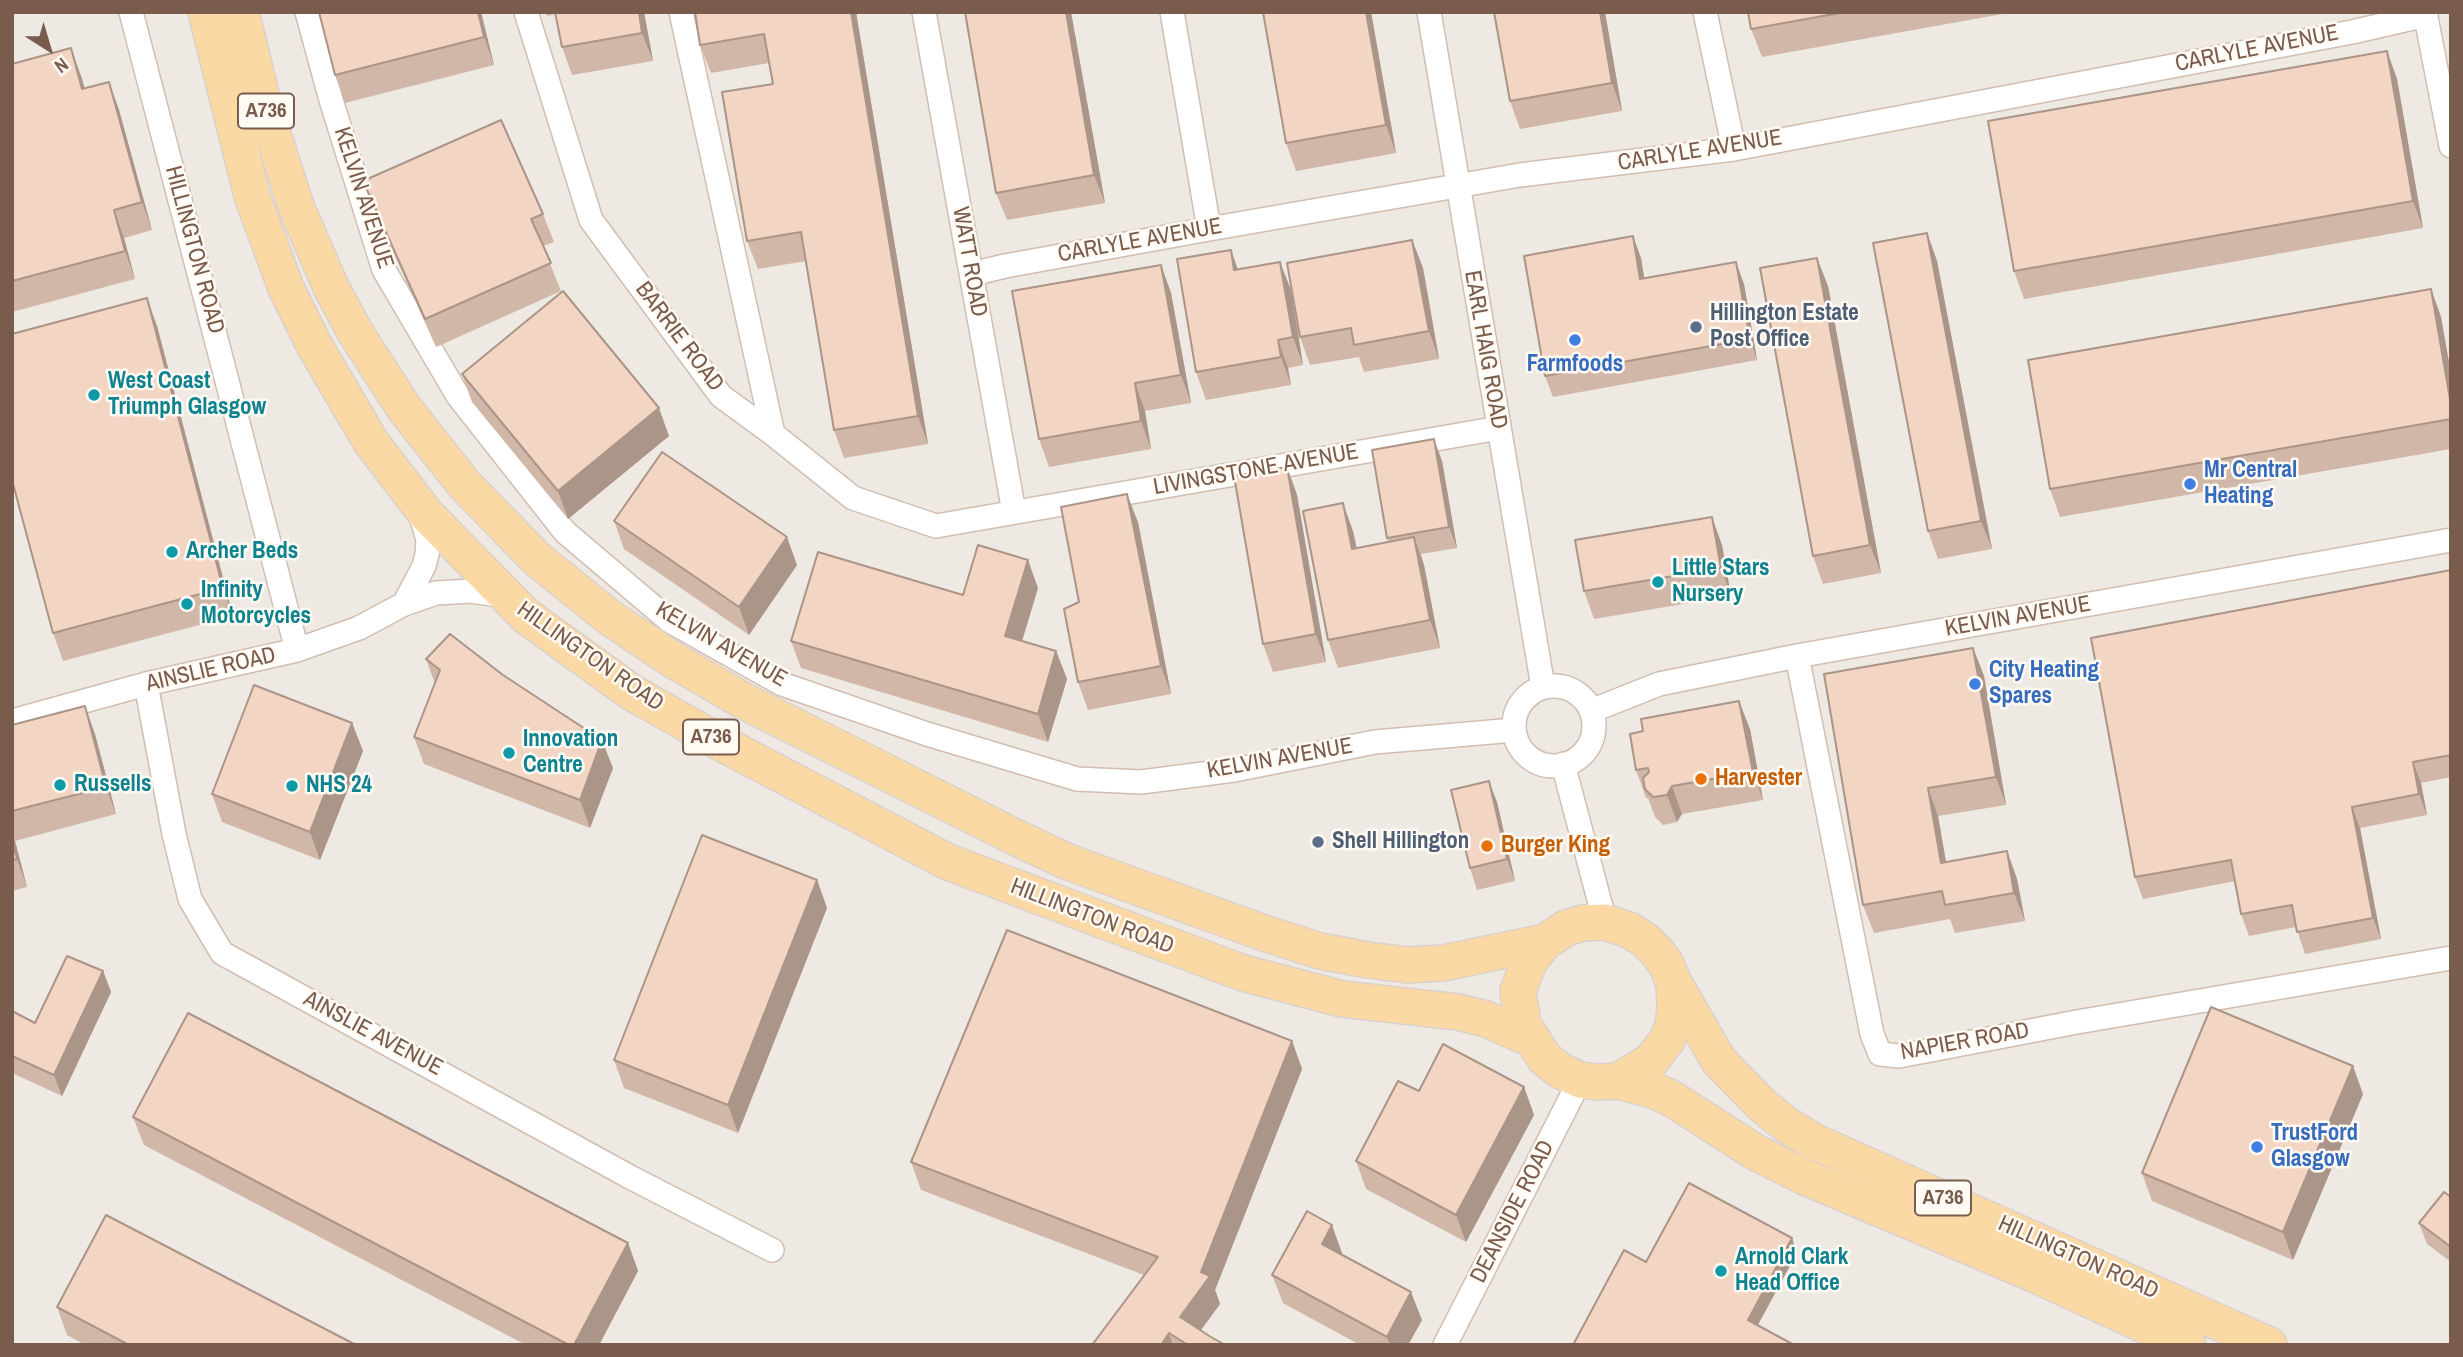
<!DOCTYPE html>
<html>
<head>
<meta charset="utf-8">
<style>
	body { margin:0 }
	#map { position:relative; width:2463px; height:1357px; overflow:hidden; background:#fdf6ec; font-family:"Archivo Narrow",sans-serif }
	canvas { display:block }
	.frame { position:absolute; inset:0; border:14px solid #7a5c4d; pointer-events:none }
	.north { position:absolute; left:14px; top:14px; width:70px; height:70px; -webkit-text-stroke:5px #fffaf3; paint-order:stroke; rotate:143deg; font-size:19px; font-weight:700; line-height:28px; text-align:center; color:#7a5c4d }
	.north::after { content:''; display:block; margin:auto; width:24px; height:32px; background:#7a5c4d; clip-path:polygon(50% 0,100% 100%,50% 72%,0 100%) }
</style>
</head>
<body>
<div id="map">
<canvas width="2463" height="1357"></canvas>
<div class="frame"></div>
<div class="north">N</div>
</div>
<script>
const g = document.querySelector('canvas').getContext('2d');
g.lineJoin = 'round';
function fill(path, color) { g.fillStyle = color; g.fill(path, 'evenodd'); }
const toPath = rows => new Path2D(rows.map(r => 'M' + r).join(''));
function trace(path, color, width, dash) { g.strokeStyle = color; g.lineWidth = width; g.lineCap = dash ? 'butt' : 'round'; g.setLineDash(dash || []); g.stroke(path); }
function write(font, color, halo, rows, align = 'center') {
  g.font = font + ' "Archivo Narrow",sans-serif'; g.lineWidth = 5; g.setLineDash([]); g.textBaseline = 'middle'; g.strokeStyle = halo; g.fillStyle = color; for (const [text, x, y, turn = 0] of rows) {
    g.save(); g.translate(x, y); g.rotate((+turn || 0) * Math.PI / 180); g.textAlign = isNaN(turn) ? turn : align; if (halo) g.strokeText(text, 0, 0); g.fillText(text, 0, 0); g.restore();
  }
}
const industrial = toPath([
	[12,12,2451,12,2451,1345,12,1345]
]);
const minor = toPath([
	[131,12,297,650],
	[307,12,331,100,384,270,458,396,565,532,670,621,782,684,927,734,1077,779,1141,782,1234,770,1375,742,1514,730],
	[526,12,591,220,721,396,773,434,853,498,936,526,1499,428],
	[681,12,773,434],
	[924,12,1014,512],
	[1172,12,1209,229],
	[1429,12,1543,687],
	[1705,12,1734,149],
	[2425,12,2451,146],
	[972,274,1005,266,1209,229,1520,175,1734,149,2352,32,2426,15],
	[404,604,424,566,427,554,428,540,420,512],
	[1797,656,1872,1034,1880,1054,1899,1056,2077,1022,2451,958],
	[146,684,174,834,190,899,222,953,630,1177,772,1250],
	'1514 726a40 40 0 1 1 80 0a40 40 0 1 1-80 0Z',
	[1591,711,1659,684,1797,656,2451,540],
	[12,721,146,684,297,650,359,628,404,604,436,593,471,591,505,596],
	[1563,764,1605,922],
	[1445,1345,1580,1080]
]);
const primary = toPath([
	[206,12,252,196,286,288,314,345,371,442,426,514,526,616,631,692,721,743,948,862,1243,973,1342,999,1458,1012,1486,1019,1531,1039],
	[241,12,264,106,297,209,331,287,355,332,404,408,464,484,537,559,609,617,673,660,744,701,1019,839,1068,862,1267,934,1320,951,1368,960,1408,965,1443,963,1545,942],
	[1605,922,1629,930,1645,940,1657,952,1666,964,1674,983,1675,1008,1673,1026,1667,1040,1651,1061,1618,1081,1597,1082,1580,1080,1561,1071,1545,1059,1523,1024,1518,991,1530,960,1545,942,1566,928,1583,923,1605,922],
	[1674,983,1719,1061,1762,1105,1787,1125,1813,1141,2269,1345],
	[1618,1081,1656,1091,1674,1100,1755,1152,1805,1177,2036,1275,2188,1345]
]);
const wall = toPath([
	[319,12,481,12,494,65,345,103,335,75],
	[545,12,644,12,653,61,572,75,562,47,556,14,547,16],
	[856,12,928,444,844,458,834,430,806,261,758,269,747,241,773,84,769,63,711,73,700,45],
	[1071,12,1105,203,1007,220,996,193],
	[1371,12,1396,153,1296,171,1286,143],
	[1494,12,1605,12,1622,111,1520,129,1510,101],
	[1748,12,2014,12,1762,57,1751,29],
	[2387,51,2397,79,2423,228,2024,299,2014,271],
	[12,64,81,76,85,89,109,82,119,110,152,230,124,238,135,279,12,312],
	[363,181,543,214,554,242,543,246,561,291,436,347,374,209],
	[1927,233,1937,261,1992,549,1938,559,1928,531],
	[1412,240,1423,268,1439,359,1364,372,1359,357,1310,365,1300,337],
	[1641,258,1644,279,1744,284,1757,360,1553,397,1545,376],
	[1161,265,1171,293,1191,403,1145,411,1151,449,1049,467,1039,439],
	[1238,270,1291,290,1303,365,1288,368,1291,385,1206,400,1196,372],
	[1828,286,1881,573,1823,584,1813,556],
	[2431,289,2441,317,2451,374,2451,449,2060,517,2050,489],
	[157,326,233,616,63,661,53,633],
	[462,374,669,436,568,519,472,402],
	[1442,461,1457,548,1421,554,1424,565,1440,648,1338,668,1328,640,1353,531,1357,548,1388,542,1387,538],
	[1287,467,1297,495,1326,662,1273,672,1263,644],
	[614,521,797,565,749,635,624,549],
	[1138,522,1171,694,1088,710,1078,682,1079,602],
	[1722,545,1731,596,1594,619,1584,591],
	[2451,570,2451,777,2421,783,2427,815,2360,828,2381,939,2305,954,2296,927,2249,936,2241,914,2235,881,2143,899,2135,877],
	[1038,588,1022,641,1056,651,1067,679,1048,742,801,668,791,641,963,595],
	[1973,648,1984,676,2006,805,1938,816,1946,862,2007,851,2017,879,2025,921,1955,933,1950,919,1874,933,1863,905],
	[426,659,613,768,590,828,424,764,414,737,435,684],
	[352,723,363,751,320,860,222,822,212,794],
	[12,725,95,734,116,814,15,841,27,887,12,891],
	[1750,729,1763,800,1682,814,1677,822,1663,825,1655,817,1648,798,1646,798,1636,770],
	[1497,802,1515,881,1477,890,1470,868],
	[817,880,827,908,738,1133,624,1088,614,1060],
	[103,971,111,992,62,1096,12,1073,12,1011,35,1023],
	[1292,1041,1302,1069,1215,1290,1220,1304,1200,1331,1225,1345,1092,1345,1144,1275,921,1190,911,1162],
	[1524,1087,1534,1115,1466,1242,1366,1189,1356,1161,1419,1091],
	[2363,1094,2293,1260,2152,1201,2142,1173],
	[133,1117,628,1243,638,1271,599,1345,526,1345,144,1145],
	[2451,1197,2451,1262,2427,1244,2419,1223],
	[1342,1253,1341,1254,1422,1320,1408,1345,1360,1345,1283,1303,1272,1275],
	[57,1307,356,1345,85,1345,67,1335]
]);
const shadedWall = toPath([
	[478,12,481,12,494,65,484,37],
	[639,12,644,12,653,61,642,33],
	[851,12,856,12,928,444,918,416],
	[1066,12,1071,12,1105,203,1094,175],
	[1366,12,1371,12,1396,153,1386,125],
	[1600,12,1605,12,1622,111,1612,83],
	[71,48,81,76,93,117,82,89],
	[2387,51,2397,79,2423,228,2413,201],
	[109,82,119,110,152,230,142,202],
	[114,210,124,238,135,279,125,251],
	[1927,233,1937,261,1992,549,1981,521],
	[1633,236,1641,258,1648,301,1640,279],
	[1412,240,1423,268,1439,359,1429,331],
	[1231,250,1241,278,1234,270],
	[1817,258,1828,286,1881,573,1870,545],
	[1280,262,1291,290,1303,365,1293,337],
	[1736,262,1744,284,1757,360,1750,339],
	[1161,265,1171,293,1191,403,1181,375],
	[2431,289,2441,317,2451,374,2451,405],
	[147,298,157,326,233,616,223,588],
	[1278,340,1288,368,1291,385,1281,357],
	[1135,383,1145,411,1151,449,1141,421],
	[659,408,669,436,568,519,558,491],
	[1434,439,1442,461,1457,548,1449,527],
	[1287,467,1297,495,1326,662,1316,634],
	[1127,494,1138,522,1171,694,1161,666],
	[1343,503,1353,531,1362,577,1352,549],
	[1712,517,1722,545,1731,596,1721,568],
	[787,537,797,565,749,635,739,607],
	[1414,537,1424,565,1440,648,1430,620],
	[1028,560,1038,588,1015,664,1005,636],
	[1973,648,1984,676,2006,805,1996,777],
	[1056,651,1067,679,1048,742,1038,714],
	[1739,701,1750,729,1763,800,1753,772],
	[85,706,95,734,116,814,106,787],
	[352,723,363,751,320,860,310,832],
	[602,740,613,768,590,828,580,800],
	[2413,762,2421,783,2427,815,2419,794],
	[1489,781,1497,802,1515,881,1507,859],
	[1672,786,1682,814,1677,822,1667,795],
	[1928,788,1938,816,1951,891,1941,863],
	[2352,807,2360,828,2381,939,2373,918],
	[12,834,15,841,27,887,17,859,12,843],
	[2007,851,2017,879,2025,921,2014,893],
	[817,880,827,908,738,1133,728,1105],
	[103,971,111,992,62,1096,54,1075],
	[1292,1041,1302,1069,1215,1290,1220,1304,1190,1345,1180,1317,1201,1272],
	[2353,1066,2363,1094,2293,1260,2283,1232],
	[1524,1087,1534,1115,1466,1242,1456,1215],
	[1332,1225,1342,1253,1332,1272,1322,1244],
	[1792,1238,1797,1253,1753,1334,1748,1320],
	[628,1243,638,1271,599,1345,574,1345],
	[1411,1292,1422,1320,1408,1345,1390,1345,1387,1337],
	[1169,1333,1173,1345,1161,1345]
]);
const building = toPath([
	[319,12,478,12,484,37,335,75,319,12],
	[555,12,639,12,642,33,562,47,555,12],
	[695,12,851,12,918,416,834,430,801,232,747,241,722,92,773,84,764,34,700,45,695,12],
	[965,12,1066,12,1094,175,996,193,965,12],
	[1263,12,1366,12,1386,125,1286,143,1263,12],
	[1494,12,1600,12,1612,83,1510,101,1494,12],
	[1748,12,1845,12,1751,29,1748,12],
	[71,48,82,89,109,82,142,202,114,210,125,251,12,281,12,64,71,48],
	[2387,51,2413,201,2014,271,1988,121,2387,51],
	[501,120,543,214,531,219,551,263,425,319,363,181,501,120],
	[1927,233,1981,521,1928,531,1873,243,1927,233],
	[1633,236,1640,279,1736,262,1750,339,1545,376,1524,256,1633,236],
	[1412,240,1429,331,1354,345,1351,328,1300,337,1287,263,1412,240],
	[1231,250,1234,270,1280,262,1293,337,1278,340,1281,357,1196,372,1177,259,1231,250],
	[1817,258,1870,545,1813,556,1760,268,1817,258],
	[1161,265,1181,375,1135,383,1141,421,1039,439,1012,291,1161,265],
	[2431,289,2451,405,2451,419,2050,489,2028,360,2431,289],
	[563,291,659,408,558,491,462,374,563,291],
	[147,298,223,588,53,633,12,480,12,334,147,298],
	[1434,439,1449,527,1387,538,1372,450,1434,439],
	[662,452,787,537,739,607,614,521,662,452],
	[1287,467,1316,634,1263,644,1234,476,1287,467],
	[1127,494,1161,666,1078,682,1064,609,1079,602,1061,507,1127,494],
	[1343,503,1352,549,1414,537,1430,620,1328,640,1303,511,1343,503],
	[1712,517,1721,568,1584,591,1575,540,1712,517],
	[978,545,1028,560,1005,636,1056,651,1038,714,791,641,818,552,963,595,978,545],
	[2451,570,2451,755,2413,762,2419,794,2352,807,2373,918,2297,932,2292,905,2241,914,2231,860,2135,877,2091,638,2451,570],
	[450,634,503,675,602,740,580,800,414,737,440,670,426,659,450,634],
	[1973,648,1996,777,1928,788,1941,863,2007,851,2014,893,1945,905,1942,891,1863,905,1824,674,1973,648],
	[254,685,352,723,310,832,212,794,254,685],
	[1739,701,1753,772,1672,786,1667,795,1653,797,1645,789,1643,778,1649,772,1648,768,1636,770,1630,734,1643,731,1641,719,1739,701],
	[85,706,106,787,12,811,12,725,85,706],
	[1489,781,1507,859,1470,868,1451,790,1489,781],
	[702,835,817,880,728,1105,614,1060,702,835],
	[12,843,17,859,12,860,12,843],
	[1007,930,1292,1041,1201,1272,1210,1276,1180,1317,1211,1337,1225,1345,1188,1345,1169,1333,1161,1345,1092,1345,1158,1257,911,1162,1007,930],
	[67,956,103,971,54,1075,12,1056,12,1011,35,1023,67,956],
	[2211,1007,2353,1066,2283,1232,2142,1173,2211,1007],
	[188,1013,628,1243,574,1345,569,1345,133,1117,188,1013],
	[1443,1044,1524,1087,1456,1215,1356,1161,1398,1081,1419,1091,1443,1044],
	[1689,1183,1792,1238,1748,1320,1794,1345,1573,1345,1624,1250,1646,1262,1689,1183],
	[2444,1192,2451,1197,2451,1247,2419,1223,2444,1192],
	[1307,1211,1332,1225,1322,1244,1411,1292,1387,1337,1272,1275,1307,1211],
	[106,1215,356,1345,129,1345,57,1307,106,1215]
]);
const markers = [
	[1696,327,7,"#5c6f8a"],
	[1575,340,7,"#3f7fe0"],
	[94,395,7,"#0f9aa8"],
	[2190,484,7,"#3f7fe0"],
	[172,552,7,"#0f9aa8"],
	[1658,582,7,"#0f9aa8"],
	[187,604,7,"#0f9aa8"],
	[1975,684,7,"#3f7fe0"],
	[509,753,7,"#0f9aa8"],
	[1701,779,7,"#e8710a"],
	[60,785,7,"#0f9aa8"],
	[292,786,7,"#0f9aa8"],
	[1318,842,7,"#5c6f8a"],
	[1487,846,7,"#e8710a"],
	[2257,1147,7,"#3f7fe0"],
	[1721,1271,7,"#0f9aa8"]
];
const shields = [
	[266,111,56],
	[711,737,56],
	[1943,1198,56]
];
const shieldNames = [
	["A736",266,111],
	["A736",711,737],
	["A736",1943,1198]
];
const streetNames = [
	["CARLYLE AVENUE",2257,49,-11],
	["CARLYLE AVENUE",1700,151,-9],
	["KELVIN AVENUE",363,198,72],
	["CARLYLE AVENUE",1140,241,-10],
	["HILLINGTON ROAD",194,250,75],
	["WATT ROAD",969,262,80],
	["BARRIE ROAD",679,337,53],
	["EARL HAIG ROAD",1485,350,80],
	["LIVINGSTONE AVENUE",1256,470,-10],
	["KELVIN AVENUE",2018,617,-10],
	["KELVIN AVENUE",721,645,30],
	["HILLINGTON ROAD",590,657,35],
	["AINSLIE ROAD",211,670,-13],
	["KELVIN AVENUE",1280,759,-10],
	["HILLINGTON ROAD",1092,917,21],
	["AINSLIE AVENUE",373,1034,28],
	["NAPIER ROAD",1965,1042,-10],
	["DEANSIDE ROAD",1513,1212,-63],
	["HILLINGTON ROAD",2078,1258,24]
];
const serviceNames = [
	["Hillington Estate",1710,314],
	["Post Office",1710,340],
	["Shell Hillington",1332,842]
];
const shopNames = [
	["Farmfoods",1575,365,"center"],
	["Mr Central",2204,471],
	["Heating",2204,497],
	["City Heating",1989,671],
	["Spares",1989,697],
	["TrustFord",2271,1134],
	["Glasgow",2271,1160]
];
const cultureNames = [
	["West Coast",108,382],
	["Triumph Glasgow",108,408],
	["Archer Beds",186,552],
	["Little Stars",1672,569],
	["Nursery",1672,595],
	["Infinity",201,591],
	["Motorcycles",201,617],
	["Innovation",523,740],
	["Centre",523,766],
	["Russells",74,785],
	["NHS 24",306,786],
	["Arnold Clark",1735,1258],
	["Head Office",1735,1284]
];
const foodNames = [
	["Harvester",1715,779],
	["Burger King",1501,846]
];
fill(industrial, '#efe9e4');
trace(minor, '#d1beb0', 26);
trace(primary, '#dad1cd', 38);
trace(minor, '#fff', 23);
trace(primary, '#fbd9a5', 35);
fill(wall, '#d1b7a8');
fill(shadedWall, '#aa9588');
fill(building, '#f3d5c3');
trace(building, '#aa9588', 2);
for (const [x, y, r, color] of markers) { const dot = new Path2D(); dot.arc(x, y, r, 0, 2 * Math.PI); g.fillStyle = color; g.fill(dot); trace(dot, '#fffaf3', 2.5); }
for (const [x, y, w] of shields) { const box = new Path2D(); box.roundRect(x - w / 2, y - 17.5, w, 35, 5); g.fillStyle = '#fffaf3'; g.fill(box); trace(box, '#7a5c4d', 2); }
write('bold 21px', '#7a5c4d', null, shieldNames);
write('23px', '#7a5c4d', '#fffaf3', streetNames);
write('bold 23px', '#4e5e75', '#fffaf3', serviceNames, 'left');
write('bold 23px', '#366cbe', '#fffaf3', shopNames, 'left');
write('bold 23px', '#0d838f', '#fffaf3', cultureNames, 'left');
write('bold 23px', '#c56008', '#fffaf3', foodNames, 'left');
</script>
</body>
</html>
